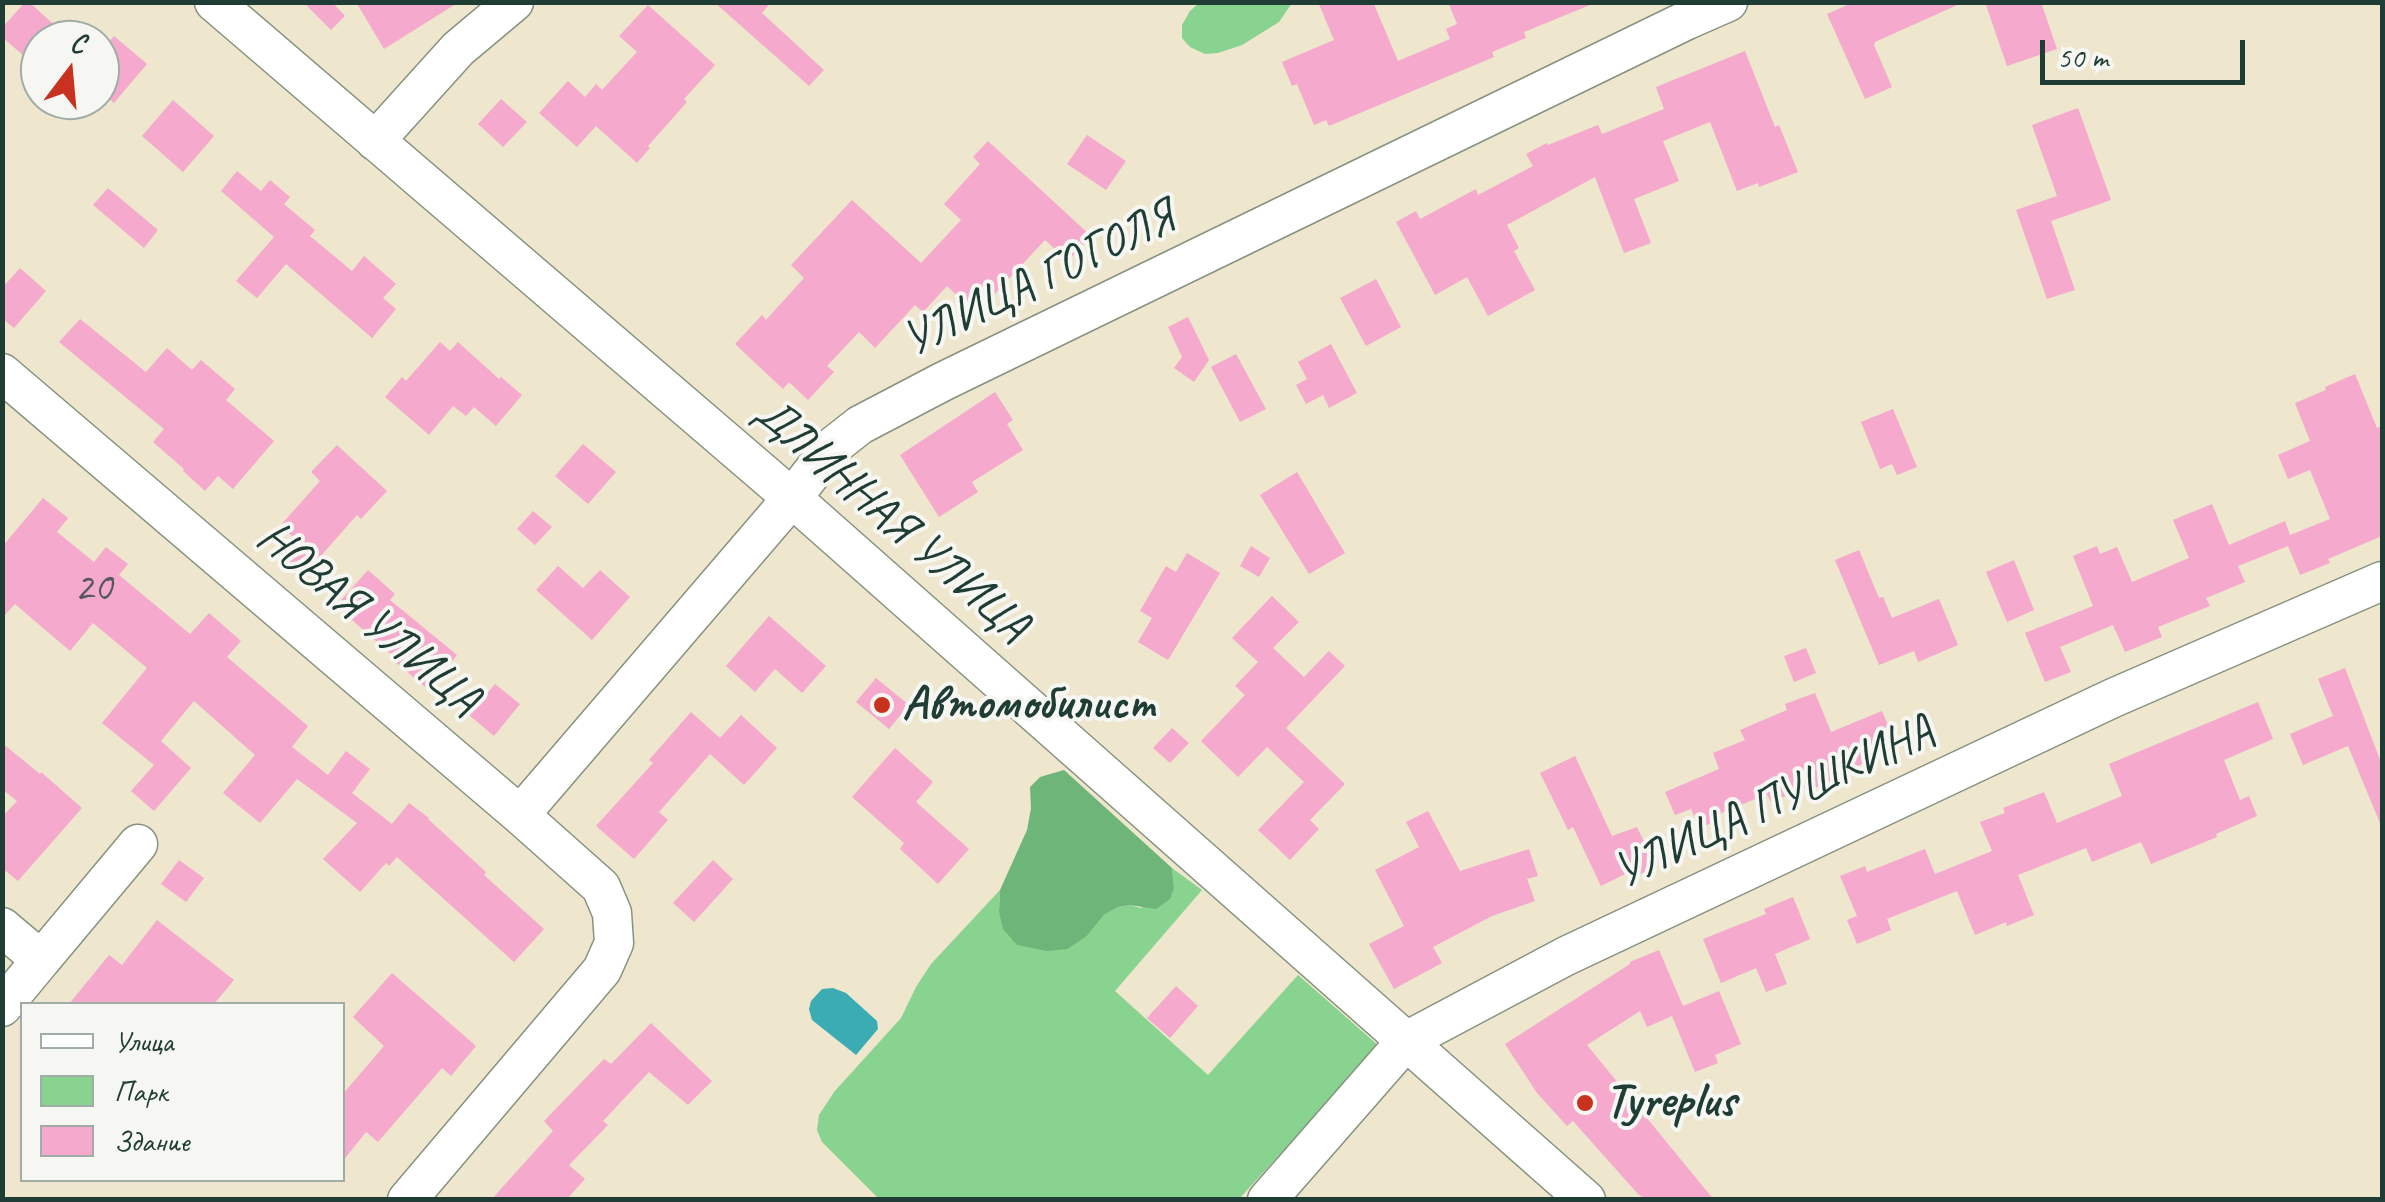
<!DOCTYPE html>
<html>
<head>
<meta charset="utf-8">
<style>
	body { margin:0 }
	#map { position:relative; width:2385px; height:1202px; overflow:hidden; background:#eee6cd; font-family:Caveat,sans-serif }
	canvas { display:block }
	.frame { position:absolute; inset:0; border:5px solid #1f3d34; pointer-events:none }
	.legend { position:absolute; left:20px; top:1002px; width:325px; height:180px; box-sizing:border-box; background:#f6f6f2; border:2px solid #a0aca6; margin:0; padding:12px 18px; list-style:none; font-size:30px; color:#1f3d34 }
	.legend li { display:flex; align-items:center; gap:20px; height:50px }
	.legend b { width:50px; border:2px solid #a0aca6 }
	.north { position:absolute; left:20px; top:20px; width:100px; height:100px; box-sizing:border-box; background:#f6f6f2; border:2px solid #a0aca6; border-radius:50%; rotate:16deg; font-size:28px; font-weight:700; line-height:40px; text-align:center; color:#1f3d34 }
	.north::after { content:''; display:block; margin:auto; width:35px; height:45px; background:#c8321e; clip-path:polygon(50% 0,100% 100%,50% 72%,0 100%) }
	.scale { position:absolute; left:2040px; top:40px; width:205px; height:45px; box-sizing:border-box; border:5px solid #1f3d34; border-top:0; padding-left:12px; font-size:30px; line-height:35px; white-space:nowrap; color:#1f3d34; -webkit-text-stroke:8px #f6f6f2; paint-order:stroke }
</style>
</head>
<body>
<div id="map">
<canvas width="2385" height="1202"></canvas>
<div class="frame"></div>
<ul class="legend">
<li><b style="height:12px;background:#fff"></b>Улица</li>
<li><b style="height:28px;background:#88d390"></b>Парк</li>
<li><b style="height:28px;background:#f4a9cd"></b>Здание</li>
</ul>
<div class="north">С</div>
<div class="scale">50 m</div>
</div>
<script>
const g = document.querySelector('canvas').getContext('2d');
g.lineJoin = 'round';
function fill(path, color) { g.fillStyle = color; g.fill(path, 'evenodd'); }
const toPath = rows => new Path2D(rows.map(r => 'M' + r).join(''));
function trace(path, color, width, dash) { g.strokeStyle = color; g.lineWidth = width; g.lineCap = dash ? 'butt' : 'round'; g.setLineDash(dash || []); g.stroke(path); }
function write(font, color, halo, rows, align = 'center') {
  g.font = font + ' Caveat,sans-serif'; g.lineWidth = 8; g.setLineDash([]); g.textBaseline = 'middle'; g.strokeStyle = halo; g.fillStyle = color; for (const [text, x, y, turn = 0] of rows) {
    g.save(); g.translate(x, y); g.rotate((+turn || 0) * Math.PI / 180); g.textAlign = isNaN(turn) ? turn : align; if (halo) g.strokeText(text, 0, 0); g.fillText(text, 0, 0); g.restore();
  }
}
const green = toPath([
	[1200,2,1292,2,1292,3,1279,22,1242,45,1218,53,1205,54,1190,47,1182,38,1182,25,1190,11],
	[1172,868,1202,890,1115,991,1208,1075,1298,975,1379,1046,1239,1199,879,1199,822,1142,817,1130,819,1115,834,1092,901,1018,916,987,931,964,1000,890,999,912,1068,949,1087,936,1104,915,1118,907,1130,905,1141,908,1174,888]
]);
const forest = toPath([
	[1064,770,1172,868,1174,888,1170,899,1156,909,1130,905,1118,907,1104,915,1087,936,1068,949,1047,951,1017,945,1003,929,999,912,1000,890,1027,830,1031,808,1030,787,1040,777]
]);
const water = toPath([
	[833,988,846,993,877,1021,878,1029,856,1055,812,1020,809,1009,811,1001,822,989]
]);
const building = toPath([
	[25,2,29,2,60,30,51,40,40,40,40,52,31,62,2,37,2,28],
	[303,2,332,2,345,16,331,30],
	[356,2,459,2,384,49],
	[714,2,771,2,762,13,824,70,809,86],
	[1318,2,1373,2,1398,61,1450,39,1446,29,1457,24,1448,2,1595,3,1524,32,1526,38,1492,52,1494,57,1329,126,1326,120,1314,125,1297,84,1292,86,1282,62,1334,40],
	[1854,2,1964,2,1875,42,1874,45,1892,87,1865,99,1827,14],
	[1985,2,2041,2,2057,49,2007,66],
	[648,5,715,65,684,99,687,102,648,146,650,148,637,163,596,126,577,147,539,113,568,81,585,97,596,84,602,90,637,52,619,36],
	[114,36,147,64,114,103,100,91,100,52],
	[1745,51,1775,127,1779,125,1798,172,1759,187,1758,183,1737,191,1710,122,1663,141,1679,181,1634,199,1651,243,1624,253,1595,177,1507,225,1519,248,1514,251,1535,290,1488,316,1467,277,1435,295,1396,222,1416,211,1420,219,1476,189,1478,195,1533,166,1526,154,1547,143,1548,145,1598,125,1602,134,1664,109,1656,87],
	[501,99,527,122,503,147,478,124],
	[173,100,214,136,183,172,142,136],
	[2078,108,2111,200,2051,221,2075,290,2047,299,2016,210,2057,196,2032,125],
	[1087,135,1126,161,1106,190,1067,164],
	[988,141,1091,236,1068,261,1045,240,976,314,947,286,923,312,915,305,875,348,859,332,827,366,834,372,808,400,789,382,783,389,735,344,762,315,766,320,804,278,791,265,852,200,921,263,961,220,944,204,980,164,973,157],
	[237,171,261,191,270,180,290,197,284,204,315,230,310,236,352,271,364,256,396,284,383,298,396,309,372,338,286,264,257,298,236,281,274,237,221,191],
	[108,188,158,230,144,248,93,205],
	[20,268,46,291,14,328,2,318,2,288],
	[1376,279,1401,327,1366,346,1340,298],
	[1188,317,1209,360,1194,382,1174,368,1182,357,1168,327],
	[80,319,146,372,167,348,192,370,201,360,235,389,226,400,274,441,233,489,218,476,205,491,183,471,184,469,153,442,164,429,59,342],
	[440,342,450,351,458,342,499,379,501,377,522,395,496,426,474,407,466,416,453,406,429,435,385,397,402,377,406,381],
	[1331,344,1357,393,1329,408,1323,395,1306,404,1296,385,1307,379,1298,362],
	[1236,354,1266,409,1240,422,1211,367],
	[2355,374,2377,428,2382,426,2382,536,2328,559,2330,563,2300,575,2288,546,2238,566,2245,582,2206,598,2210,606,2158,627,2162,637,2125,652,2113,625,2060,647,2071,672,2045,682,2025,633,2093,606,2073,556,2097,546,2100,554,2117,547,2132,582,2189,558,2173,520,2212,504,2229,545,2285,521,2290,535,2330,519,2310,470,2288,479,2278,455,2310,441,2295,403,2326,390,2325,387],
	[995,392,1013,420,1007,424,1023,450,972,482,978,492,939,517,900,455],
	[1893,409,1917,467,1897,475,1892,464,1880,469,1861,422],
	[583,444,616,472,588,504,555,476],
	[337,445,387,491,361,519,357,515,304,575,277,552,292,536,280,526,320,481,311,472],
	[1297,472,1345,553,1309,574,1260,495],
	[43,498,68,518,57,532,94,562,106,547,128,564,119,575,190,634,209,613,241,641,227,657,308,726,292,747,328,775,346,751,370,769,352,793,392,824,409,803,429,818,428,819,486,872,484,875,544,929,514,962,397,857,389,866,386,863,360,892,323,859,357,823,297,779,260,823,223,793,255,755,194,701,161,741,191,768,154,811,131,791,154,765,102,723,147,668,93,623,70,651,15,604,2,618,2,547],
	[533,511,552,527,535,545,517,529],
	[1251,546,1270,558,1259,577,1240,566],
	[1859,550,1879,598,1883,597,1892,618,1939,599,1958,645,1918,662,1914,651,1879,665,1835,560],
	[1187,553,1220,573,1168,660,1138,642,1152,618,1140,611,1166,566,1176,572],
	[2014,560,2034,610,2007,622,1986,572],
	[558,566,583,588,600,570,630,597,592,640,536,590],
	[368,570,395,594,390,600,457,655,429,690,390,658,392,655,336,606],
	[1272,596,1299,622,1273,648,1304,677,1329,651,1345,666,1286,728,1345,784,1310,820,1319,829,1290,860,1258,830,1304,782,1267,747,1238,777,1201,741,1245,695,1235,686,1258,662,1232,638],
	[769,616,826,666,802,693,775,669,755,692,726,666],
	[1806,648,1816,673,1794,682,1784,656],
	[2345,668,2382,765,2382,828,2348,746,2303,765,2290,734,2333,716,2318,679],
	[876,678,909,705,889,729,856,702],
	[495,684,520,704,494,736,469,715],
	[1815,693,1831,732,1882,711,1898,749,1834,776,1835,780,1814,788,1813,785,1771,802,1767,794,1719,814,1721,819,1699,828,1691,809,1675,815,1665,792,1719,769,1713,753,1745,740,1740,730,1787,710,1785,704],
	[2258,702,2273,739,2224,760,2240,800,2249,796,2257,816,2216,834,2217,837,2151,864,2141,842,2092,862,2086,848,2018,875,2034,915,2007,926,2006,922,1975,935,1957,891,1887,919,1891,930,1857,944,1847,920,1857,916,1840,876,1865,866,1867,872,1925,849,1935,874,1992,851,1980,822,2005,813,2003,808,2044,792,2057,823,2122,796,2109,764],
	[691,712,720,738,741,715,777,748,744,785,710,754,659,812,668,820,634,859,596,826,653,763,649,760],
	[1172,728,1189,743,1170,763,1153,748],
	[2,743,40,774,41,772,82,808,18,881,2,868,2,817,17,801,2,789],
	[895,748,933,782,916,802,969,849,938,884,900,849,904,843,852,797],
	[1575,756,1612,836,1637,827,1656,867,1634,877,1631,871,1601,886,1573,827,1568,830,1540,773],
	[1428,811,1460,871,1529,849,1538,876,1527,879,1535,901,1492,916,1433,947,1442,963,1394,989,1369,944,1404,926,1375,870,1419,847,1406,822],
	[179,860,204,878,186,902,161,884],
	[713,860,733,879,694,922,673,903],
	[1793,897,1810,939,1775,954,1787,984,1766,992,1756,968,1721,983,1703,939,1766,914,1764,909],
	[157,920,234,980,214,1004,69,1004,109,955,122,965],
	[1659,950,1683,1006,1719,991,1741,1044,1715,1055,1718,1063,1695,1072,1672,1016,1647,1027,1640,1011,1587,1045,1714,1200,1647,1200,1638,1194,1573,1121,1567,1126,1537,1093,1505,1044,1630,964,1630,962],
	[392,973,476,1046,451,1076,442,1068,378,1142,366,1132,342,1162,342,1095,384,1046,353,1017],
	[1176,986,1198,1006,1170,1038,1147,1018],
	[651,1023,712,1081,688,1105,649,1072,603,1121,608,1125,569,1165,585,1179,566,1200,491,1200,553,1131,544,1121,604,1059,611,1064]
]);
const minor = toPath([
	[214,2,792,498,1586,1200],
	[375,141,458,49,514,2],
	[2,373,520,815,601,887,612,913,614,943,602,970,407,1200],
	[520,815,792,498,832,447,860,425,944,381,1687,20,1728,2],
	[2,927,41,960,2,1007],
	[41,960,138,844],
	[1267,1200,1406,1041,1566,956,2113,698,2382,581]
]);
const markers = [
	[882,705,10,"#c8321e"],
	[1585,1103,10,"#c8321e"]
];
const numberNames = [
	["20",93,589]
];
const streetNames = [
	["УЛИЦА ГОГОЛЯ",1039,280,-26],
	["ДЛИННАЯ УЛИЦА",891,520,41],
	["НОВАЯ УЛИЦА",368,619,40],
	["УЛИЦА ПУШКИНА",1774,803,-25]
];
const poiNames = [
	["Автомобилист",902,705],
	["Tyreplus",1605,1103]
];
fill(green, '#88d390');
fill(forest, '#6eb57a');
fill(water, '#3bacb4');
fill(building, '#f4a9cd');
trace(minor, '#869280', 41);
trace(minor, '#fff', 38);
for (const [x, y, r, color] of markers) { const dot = new Path2D(); dot.arc(x, y, r, 0, 2 * Math.PI); g.fillStyle = color; g.fill(dot); trace(dot, '#f6f6f2', 4); }
write('42px', '#54585a', null, numberNames);
write('48px', '#1f3d34', '#f6f6f2', streetNames);
write('bold 48px', '#1f3d34', '#f6f6f2', poiNames, 'left');
</script>
</body>
</html>
